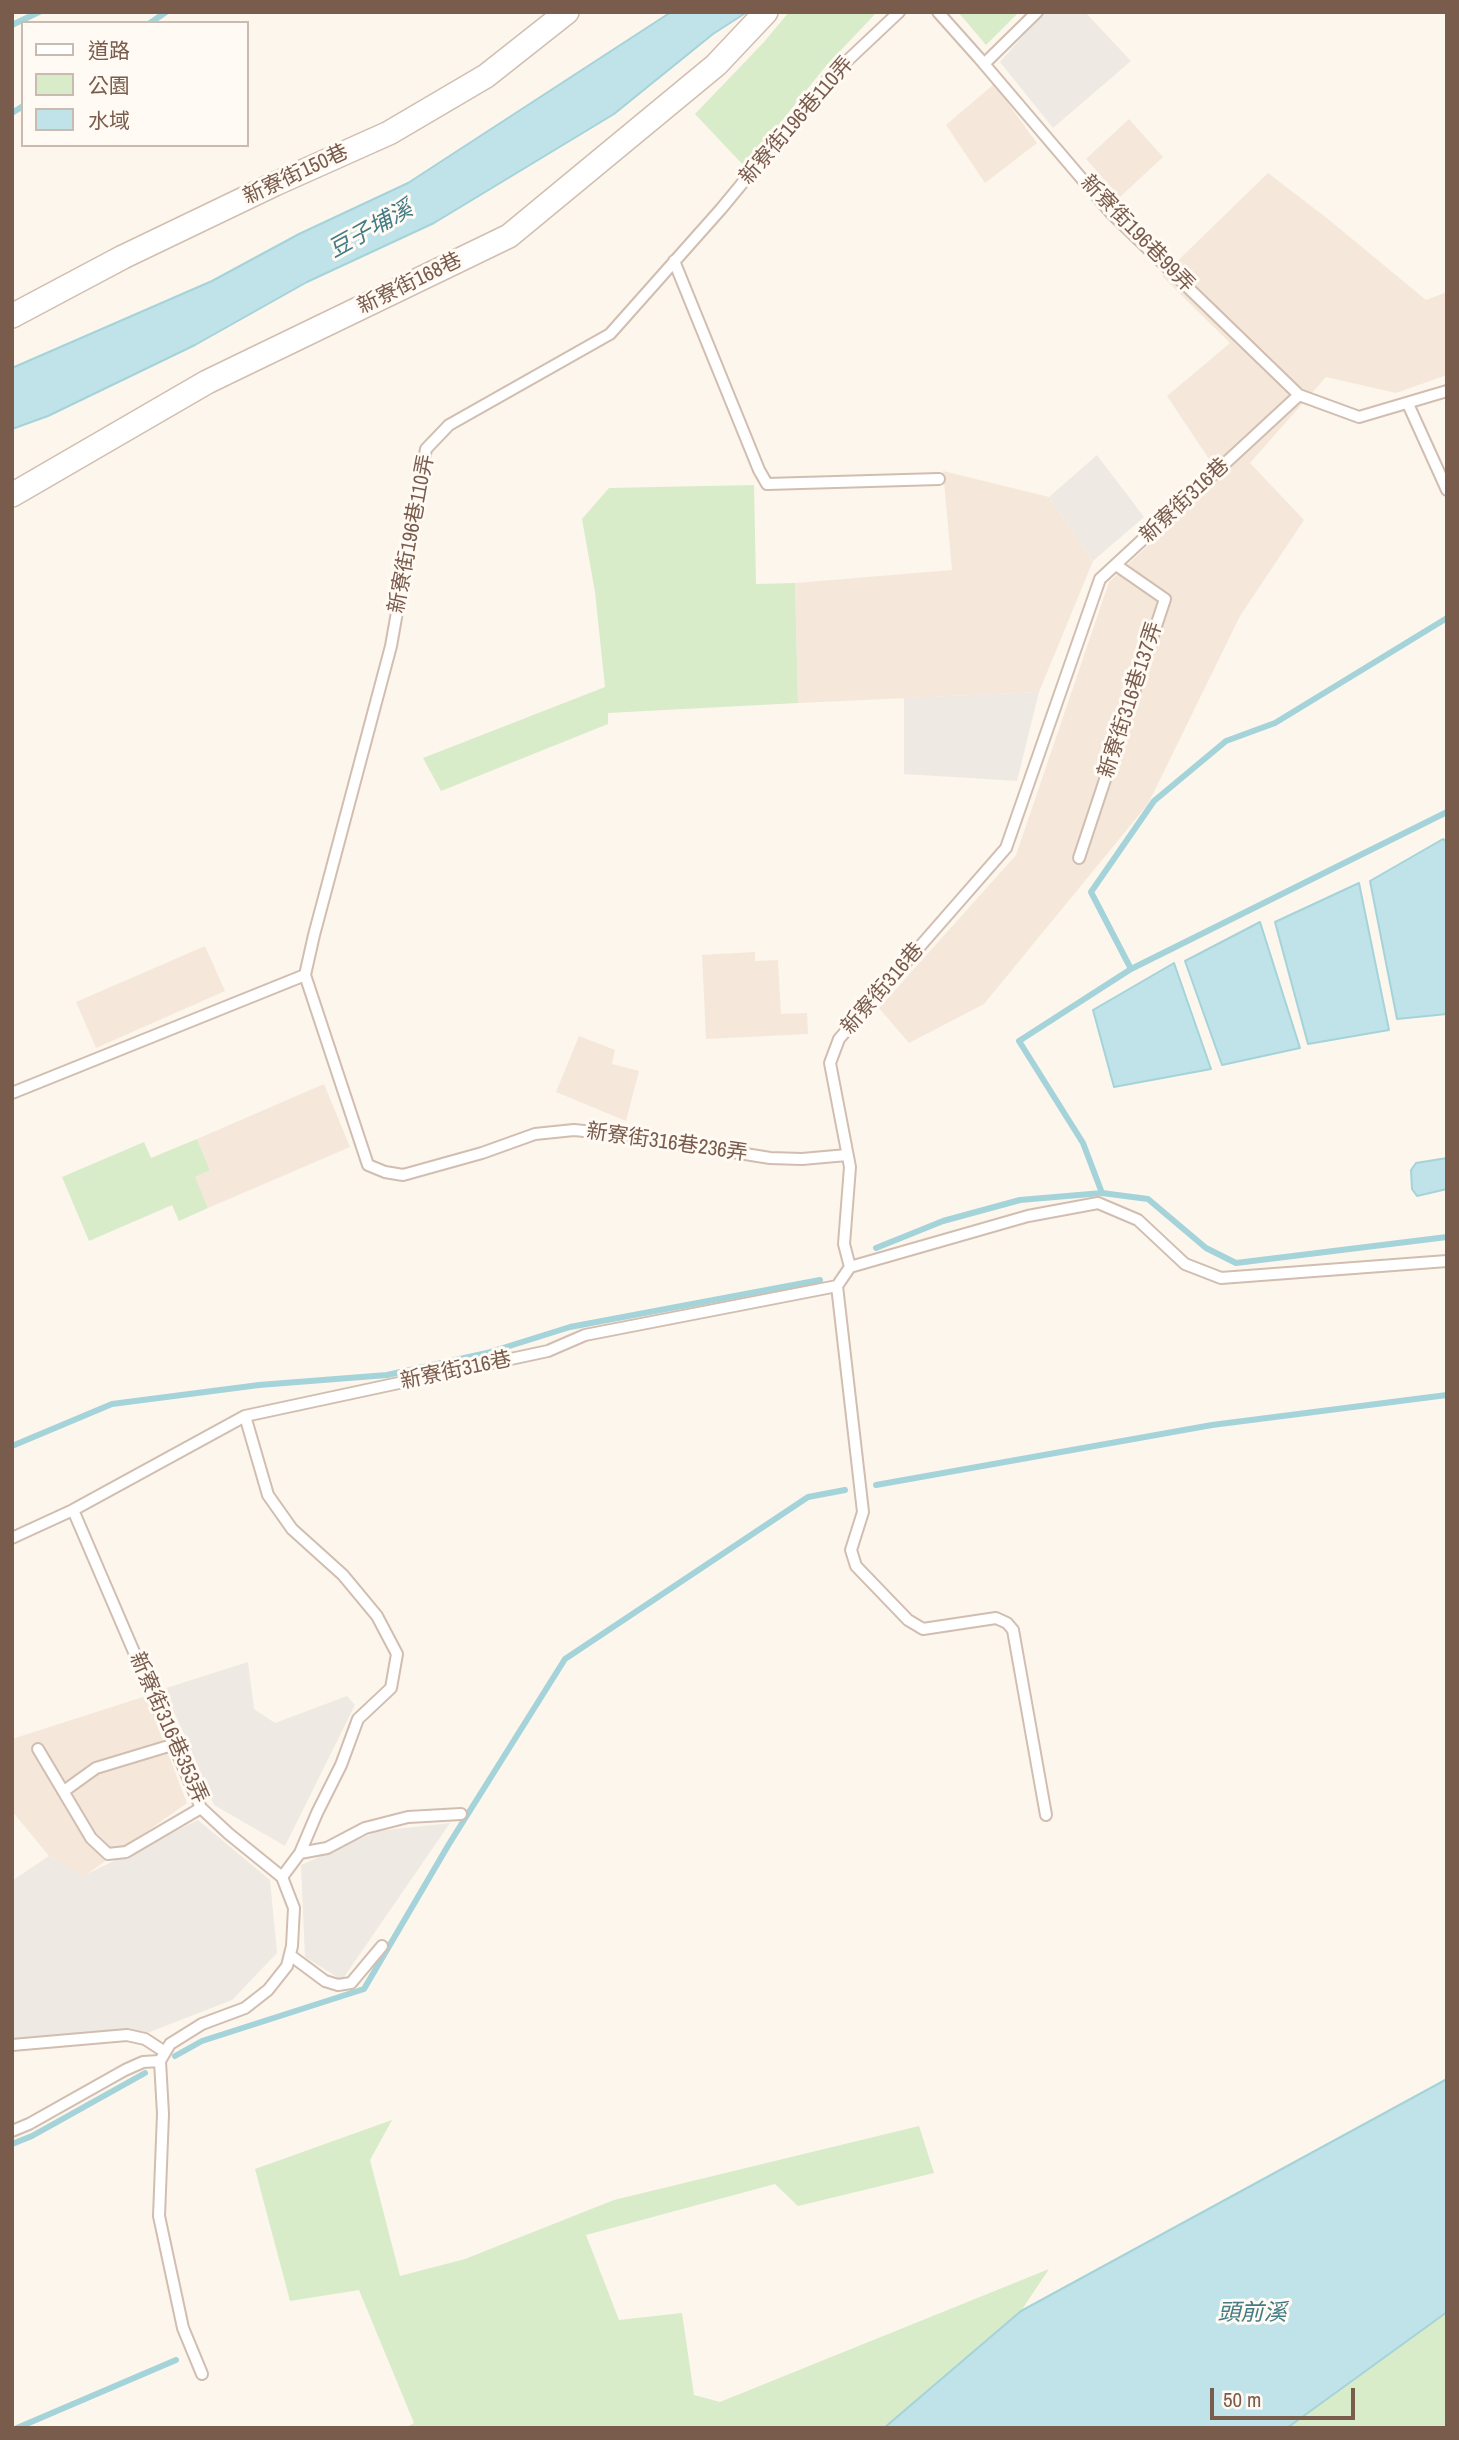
<!DOCTYPE html>
<html>
<head>
<meta charset="utf-8">
<style>
	body { margin:0 }
	#map { position:relative; width:1459px; height:2440px; overflow:hidden; background:#fdf6ec; font-family:"Archivo Narrow","Noto Sans TC",sans-serif }
	canvas { display:block }
	.frame { position:absolute; inset:0; border:14px solid #7a5c4d; pointer-events:none }
	.legend { position:absolute; left:21px; top:21px; width:228px; height:126px; box-sizing:border-box; background:#fffaf3; border:2px solid #cabbb1; margin:0; padding:9px 12px; list-style:none; font-size:21px; color:#7a5c4d }
	.legend li { display:flex; align-items:center; gap:14px; height:35px }
	.legend b { width:35px; border:2px solid #cabbb1 }
	.scale { position:absolute; left:1210px; top:2388px; width:145px; height:32px; box-sizing:border-box; border:4px solid #7a5c4d; border-top:0; padding-left:9px; font-size:21px; line-height:24px; white-space:nowrap; color:#7a5c4d; -webkit-text-stroke:5px #fffaf3; paint-order:stroke }
</style>
</head>
<body>
<div id="map">
<canvas width="1459" height="2440"></canvas>
<div class="frame"></div>
<ul class="legend">
<li><b style="height:9px;background:#fff"></b>道路</li>
<li><b style="height:19px;background:#d8ecc9"></b>公園</li>
<li><b style="height:19px;background:#bfe3e8"></b>水域</li>
</ul>
<div class="scale">50 m</div>
</div>
<script>
const g = document.querySelector('canvas').getContext('2d');
g.lineJoin = 'round';
function fill(path, color) { g.fillStyle = color; g.fill(path, 'evenodd'); }
const toPath = rows => new Path2D(rows.map(r => 'M' + r).join(''));
function trace(path, color, width, dash) { g.strokeStyle = color; g.lineWidth = width; g.lineCap = dash ? 'butt' : 'round'; g.setLineDash(dash || []); g.stroke(path); }
function write(font, color, halo, rows, align = 'center') {
  g.font = font + ' "Archivo Narrow","Noto Sans TC",sans-serif'; g.lineWidth = 6; g.setLineDash([]); g.textBaseline = 'middle'; g.strokeStyle = halo; g.fillStyle = color; for (const [text, x, y, turn = 0] of rows) {
    g.save(); g.translate(x, y); g.rotate((+turn || 0) * Math.PI / 180); g.textAlign = isNaN(turn) ? turn : align; if (halo) g.strokeText(text, 0, 0); g.fillText(text, 0, 0); g.restore();
  }
}
const residential = toPath([
	[994,84,1037,143,985,183,946,125],
	[1129,119,1163,157,1120,197,1086,159],
	[1268,173,1328,219,1426,300,1447,292,1447,375,1396,393,1326,377,1250,463,1304,520,1240,616,1148,804,984,1004,909,1043,879,1008,1016,855,1109,582,1221,477,1167,396,1230,343,1162,276],
	[943,471,1049,497,1093,561,1039,692,798,703,795,583,952,570],
	[205,946,225,991,96,1048,76,1002],
	[755,952,755,961,778,960,781,1014,807,1013,808,1034,706,1039,702,955],
	[579,1036,615,1050,612,1064,639,1071,626,1121,556,1092],
	[324,1084,350,1147,208,1208,194,1177,210,1170,197,1139],
	[146,1696,187,1803,83,1877,49,1856,12,1811,12,1739]
]);
const industrial = toPath([
	[1044,12,1085,12,1131,61,1053,128,1000,62],
	[1097,455,1144,517,1093,561,1049,497],
	[1039,692,1017,781,904,774,904,698],
	[248,1662,254,1709,275,1723,347,1696,355,1705,285,1846,214,1805,186,1738,163,1689],
	[198,1820,270,1880,277,1953,232,2000,124,2042,12,2041,12,1881,49,1856,83,1876],
	[450,1823,342,1980,305,1957,301,1865,378,1831]
]);
const green = toPath([
	[789,12,877,12,825,67,745,167,695,114,764,42],
	[958,12,1019,12,986,45],
	[754,485,756,584,795,583,798,703,608,713,608,724,441,791,423,758,605,687,595,592,582,519,609,488],
	[197,1139,210,1170,195,1177,208,1208,179,1221,172,1205,89,1241,62,1177,144,1142,151,1158],
	[392,2120,370,2160,400,2276,465,2259,614,2200,919,2126,934,2173,798,2206,775,2184,586,2235,619,2320,682,2313,694,2395,720,2402,1049,2269,1021,2311,884,2428,405,2428,414,2423,359,2290,290,2301,255,2169],
	[1447,2312,1447,2428,1287,2428]
]);
const water = toPath([
	[671,12,747,12,713,34,614,114,434,223,307,282,195,345,48,416,12,429,12,368,212,281,299,234,408,183,671,12],
	[1443,839,1447,842,1447,1014,1397,1019,1370,881,1443,839],
	[1359,883,1389,1030,1308,1044,1275,922,1359,883],
	[1260,922,1300,1048,1222,1065,1185,961,1260,922],
	[1174,963,1211,1069,1114,1087,1093,1010,1174,963],
	[1447,1158,1447,1189,1417,1196,1412,1189,1411,1170,1416,1163,1447,1158],
	[1447,2079,1447,2312,1287,2428,884,2428,1021,2311,1447,2079]
]);
const stream = toPath([
	[150,23,166,12],
	[12,25,39,12],
	[12,113,23,106],
	[1131,969,1447,812],
	[1102,1193,1083,1143,1019,1041,1131,969,1091,892,1154,801,1226,741,1275,723,1447,618],
	[876,1248,943,1221,1020,1200,1102,1193,1148,1199,1206,1248,1236,1263,1447,1237],
	[12,1446,112,1404,259,1385,387,1375,487,1353,570,1327,820,1280],
	[876,1485,1212,1425,1447,1395],
	[175,2056,202,2041,364,1989,449,1844,565,1659,808,1497,845,1490],
	[12,2144,32,2136,145,2073],
	[17,2428,176,2360]
]);
const lane = toPath([
	[938,12,979,58,1111,213,1299,395,1359,417,1447,391],
	[984,64,1037,12],
	[674,261,759,470,767,484,939,479],
	[1408,404,1447,490],
	[1079,858,1165,599,1116,565],
	[12,1093,305,975],
	[847,1155,802,1159,770,1158,634,1136,574,1130,535,1134,482,1153,403,1175,385,1172,368,1165,305,975,314,935,391,646,426,449,449,425,610,334,721,209,830,77,899,12],
	[850,1267,1028,1216,1098,1203,1138,1220,1185,1264,1221,1278,1447,1261],
	[837,1286,863,1512,851,1550,856,1566,908,1620,923,1629,996,1618,1007,1623,1013,1630,1046,1815],
	[245,1416,268,1495,292,1529,343,1575,377,1616,397,1654,391,1688,358,1719,341,1765,317,1813,300,1853,282,1877],
	[73,1510,201,1808,229,1834,282,1877,294,1908,292,1946,287,1966,268,1990,245,2008,202,2024,170,2044,160,2061,163,2114,159,2216,183,2328,202,2374],
	[12,1538,73,1510,245,1416,548,1351,585,1335,837,1286,850,1267,844,1244,850,1167,830,1063,839,1039,1006,848,1100,579,1299,395],
	[38,1749,91,1838,108,1854,126,1852,201,1808],
	[64,1791,96,1768,172,1745],
	[300,1853,327,1848,365,1828,408,1817,461,1814],
	[290,1955,325,1981,338,1985,351,1983,382,1946],
	[12,2045,127,2035,145,2039,165,2052],
	[12,2131,29,2124,125,2070,143,2062,160,2061]
]);
const street = toPath([
	[12,316,123,257,275,184,389,133,486,76,567,12],
	[12,495,207,382,509,236,716,65,766,12]
]);
const streetNames = [
	["新寮街196巷110弄",797,121,-49],
	["新寮街150巷",296,175,-25],
	["新寮街196巷99弄",1137,234,46],
	["新寮街168巷",410,284,-26],
	["新寮街316巷",1185,501,-43],
	["新寮街196巷110弄",412,534,-79],
	["新寮街316巷137弄",1131,700,-72],
	["新寮街316巷",883,989,-49],
	["新寮街316巷236弄",667,1143,8],
	["新寮街316巷",456,1371,-12],
	["新寮街316巷353弄",168,1728,66]
];
const waterNames = [
	["豆子埔溪",371,230,-29],
	["頭前溪",1252,2314]
];
fill(residential, '#f5e8da');
fill(industrial, '#efe9e4');
fill(green, '#d8ecc9');
fill(water, '#bfe3e8');
trace(water, '#a5d3da', 2);
trace(stream, '#a5d3da', 6);
trace(lane, '#d1beb0', 14);
trace(street, '#d1beb0', 26);
trace(lane, '#fff', 10);
trace(street, '#fff', 23);
write('21px', '#7a5c4d', '#fffaf3', streetNames);
write('italic 23px', '#437c86', '#fffaf3', waterNames);
</script>
</body>
</html>
